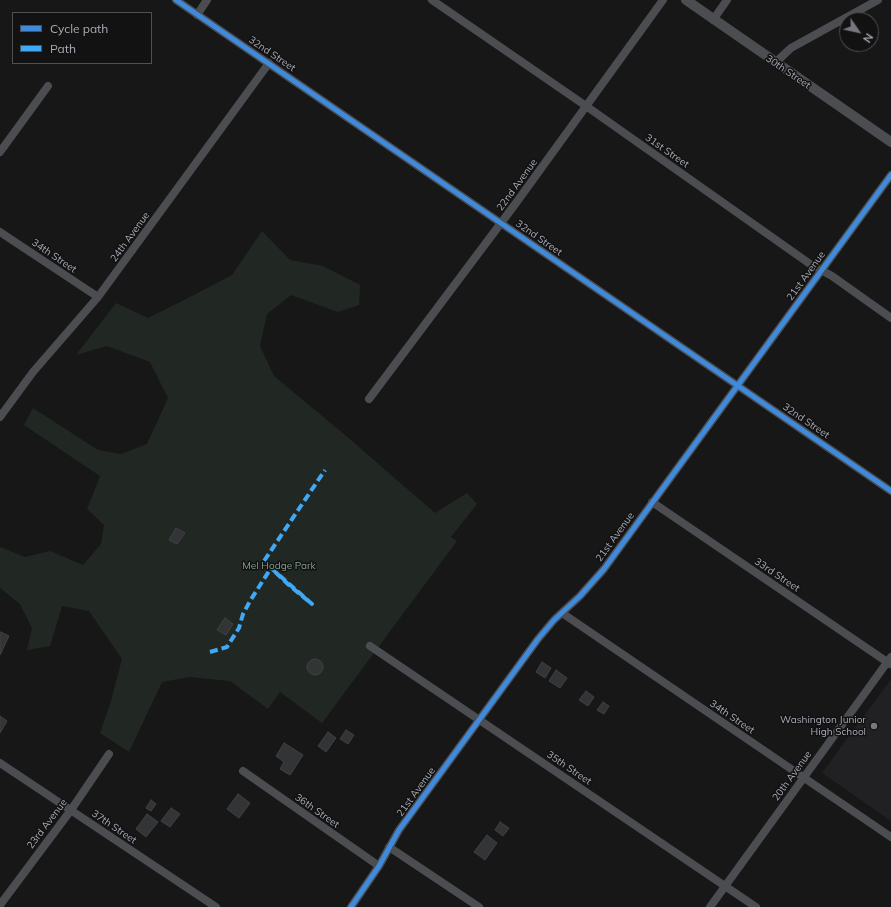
<!DOCTYPE html>
<html>
<head>
<meta charset="utf-8">
<style>
	body { margin:0 }
	#map { position:relative; width:891px; height:907px; overflow:hidden; background:#171718; font-family:Mulish,sans-serif }
	canvas { display:block }
	.legend { position:absolute; left:12px; top:12px; width:140px; height:52px; box-sizing:border-box; background:#121213; border:1px solid #4f4f55; margin:0; padding:5px 7px; list-style:none; font-size:12px; color:#aaabb7 }
	.legend li { display:flex; align-items:center; gap:8px; height:20px }
	.legend b { width:20px; border:1px solid #4f4f55 }
	.north { position:absolute; left:839px; top:12px; width:40px; height:40px; box-sizing:border-box; background:#121213; border:1px solid #4f4f55; border-radius:50%; rotate:124deg; font-size:11px; font-weight:700; line-height:16px; text-align:center; color:#aaabb7 }
	.north::after { content:''; display:block; margin:auto; width:14px; height:18px; background:#77777f; clip-path:polygon(50% 0,100% 100%,50% 72%,0 100%) }
</style>
</head>
<body>
<div id="map">
<canvas width="891" height="907"></canvas>
<ul class="legend">
<li><b style="height:5px;background:#408adc"></b>Cycle path</li>
<li><b style="height:5px;background:#3fa9f5"></b>Path</li>
</ul>
<div class="north">N</div>
</div>
<script>
const g = document.querySelector('canvas').getContext('2d');
g.lineJoin = 'round';
function fill(path, color) { g.fillStyle = color; g.fill(path, 'evenodd'); }
const toPath = rows => new Path2D(rows.map(r => 'M' + r).join(''));
function trace(path, color, width, dash) { g.strokeStyle = color; g.lineWidth = width; g.lineCap = dash ? 'butt' : 'round'; g.setLineDash(dash || []); g.stroke(path); }
function write(font, color, halo, rows, align = 'center') {
  g.font = font + ' Mulish,sans-serif'; g.lineWidth = 3; g.setLineDash([]); g.textBaseline = 'middle'; g.strokeStyle = halo; g.fillStyle = color; for (const [text, x, y, turn = 0] of rows) {
    g.save(); g.translate(x, y); g.rotate((+turn || 0) * Math.PI / 180); g.textAlign = isNaN(turn) ? turn : align; if (halo) g.strokeText(text, 0, 0); g.fillText(text, 0, 0); g.restore();
  }
}
const built = toPath([
	[891,679,891,821,822,773]
]);
const green = toPath([
	[262,231,290,260,323,266,360,285,359,305,338,312,291,295,267,314,260,346,274,376,345,435,435,513,467,493,477,504,451,537,457,541,322,723,280,692,268,709,230,681,189,677,162,682,129,752,100,733,111,701,122,659,89,611,62,606,50,646,27,650,32,628,20,604,0,588,0,547,25,557,50,551,83,565,101,544,104,525,87,509,100,476,24,425,33,408,98,450,121,454,147,444,168,398,150,362,107,346,76,355,116,303,148,318,188,298,232,275]
]);
const building = toPath([
	[176,528,185,533,177,544,169,540,176,528],
	[225,618,233,624,226,635,217,630,225,618],
	[1,632,9,636,0,655,0,634,1,632],
	'307 667a8 8 0 1 1 16 0a8 8 0 1 1-16 0Z',
	[542,662,551,668,545,678,536,672,542,662],
	[556,670,567,678,560,688,549,681,556,670],
	[586,691,594,697,588,706,579,700,586,691],
	[603,702,609,706,604,714,597,710,603,702],
	[0,716,7,721,0,733,0,716],
	[346,730,354,735,348,744,340,739,346,730],
	[328,732,336,738,326,752,318,746,328,732],
	[284,743,303,755,290,775,280,769,284,762,276,756,284,743],
	[238,794,250,803,239,818,227,809,238,794],
	[151,800,156,804,151,811,146,808,151,800],
	[171,808,180,814,170,827,161,821,171,808],
	[147,814,158,822,146,837,136,829,147,814],
	[500,822,509,828,503,836,495,830,500,822],
	[487,835,497,843,485,860,474,852,487,835]
]);
const minor = toPath([
	[176,0,891,491],
	[432,0,586,106,810,264,832,276,891,318],
	[197,15,207,0],
	[713,20,727,0],
	[775,63,791,48,878,0],
	[0,152,48,86],
	[0,232,98,297],
	[369,399,516,203,663,0],
	[0,417,33,372,98,297,269,63],
	[652,502,890,664],
	[562,613,891,837],
	[370,646,756,907],
	[0,763,216,907],
	[243,771,379,866],
	[389,847,479,907],
	[0,905,71,810,109,754],
	[351,907,379,866,399,830,538,639,554,620,580,596,604,569,891,175],
	[710,907,891,657]
]);
const tertiary = toPath([
	[686,0,891,142]
]);
const quiet = toPath([
	[210,652,227,647,239,628,243,614,250,601,271,568,312,604,290,586,271,568,264,561,325,470]
]);
const cycleway = toPath([
	[176,0,891,491],
	[351,907,379,866,399,830,538,639,554,620,580,596,604,569,891,175]
]);
const markers = [
	[874,726,4,"#77777f"]
];
const streetNames = [
	["32nd Street",272,54,34],
	["30th Street",788,72,34],
	["31st Street",667,151,35],
	["22nd Avenue",517,185,-54],
	["24th Avenue",130,237,-54],
	["32nd Street",539,238,35],
	["34th Street",54,256,34],
	["21st Avenue",806,276,-54],
	["32nd Street",806,421,34],
	["21st Avenue",615,537,-54],
	["33rd Street",777,575,34],
	["34th Street",732,717,34],
	["35th Street",569,768,34],
	["20th Avenue",792,776,-54],
	["21st Avenue",416,792,-54],
	["36th Street",317,811,35],
	["23rd Avenue",47,824,-53],
	["37th Street",114,827,34]
];
const parkNames = [
	["Mel Hodge Park",279,566]
];
const poiNames = [
	["Washington Junior",866,720],
	["High School",866,732]
];
fill(built, '#212123');
fill(green, '#212823');
fill(building, '#333436');
trace(building, '#404144', 1);
trace(minor, '#4c4d50', 8);
trace(tertiary, '#4c4d50', 10);
trace(quiet, '#3fa9f5', 4, [8, 4]);
trace(cycleway, '#408adc', 5);
for (const [x, y, r, color] of markers) { const dot = new Path2D(); dot.arc(x, y, r, 0, 2 * Math.PI); g.fillStyle = color; g.fill(dot); trace(dot, '#121213', 1.5); }
write('10px', '#aaabb7', '#121213', streetNames);
write('10px', '#82a18a', '#121213', parkNames);
write('10px', '#aaabb7', '#121213', poiNames, 'right');
</script>
</body>
</html>
